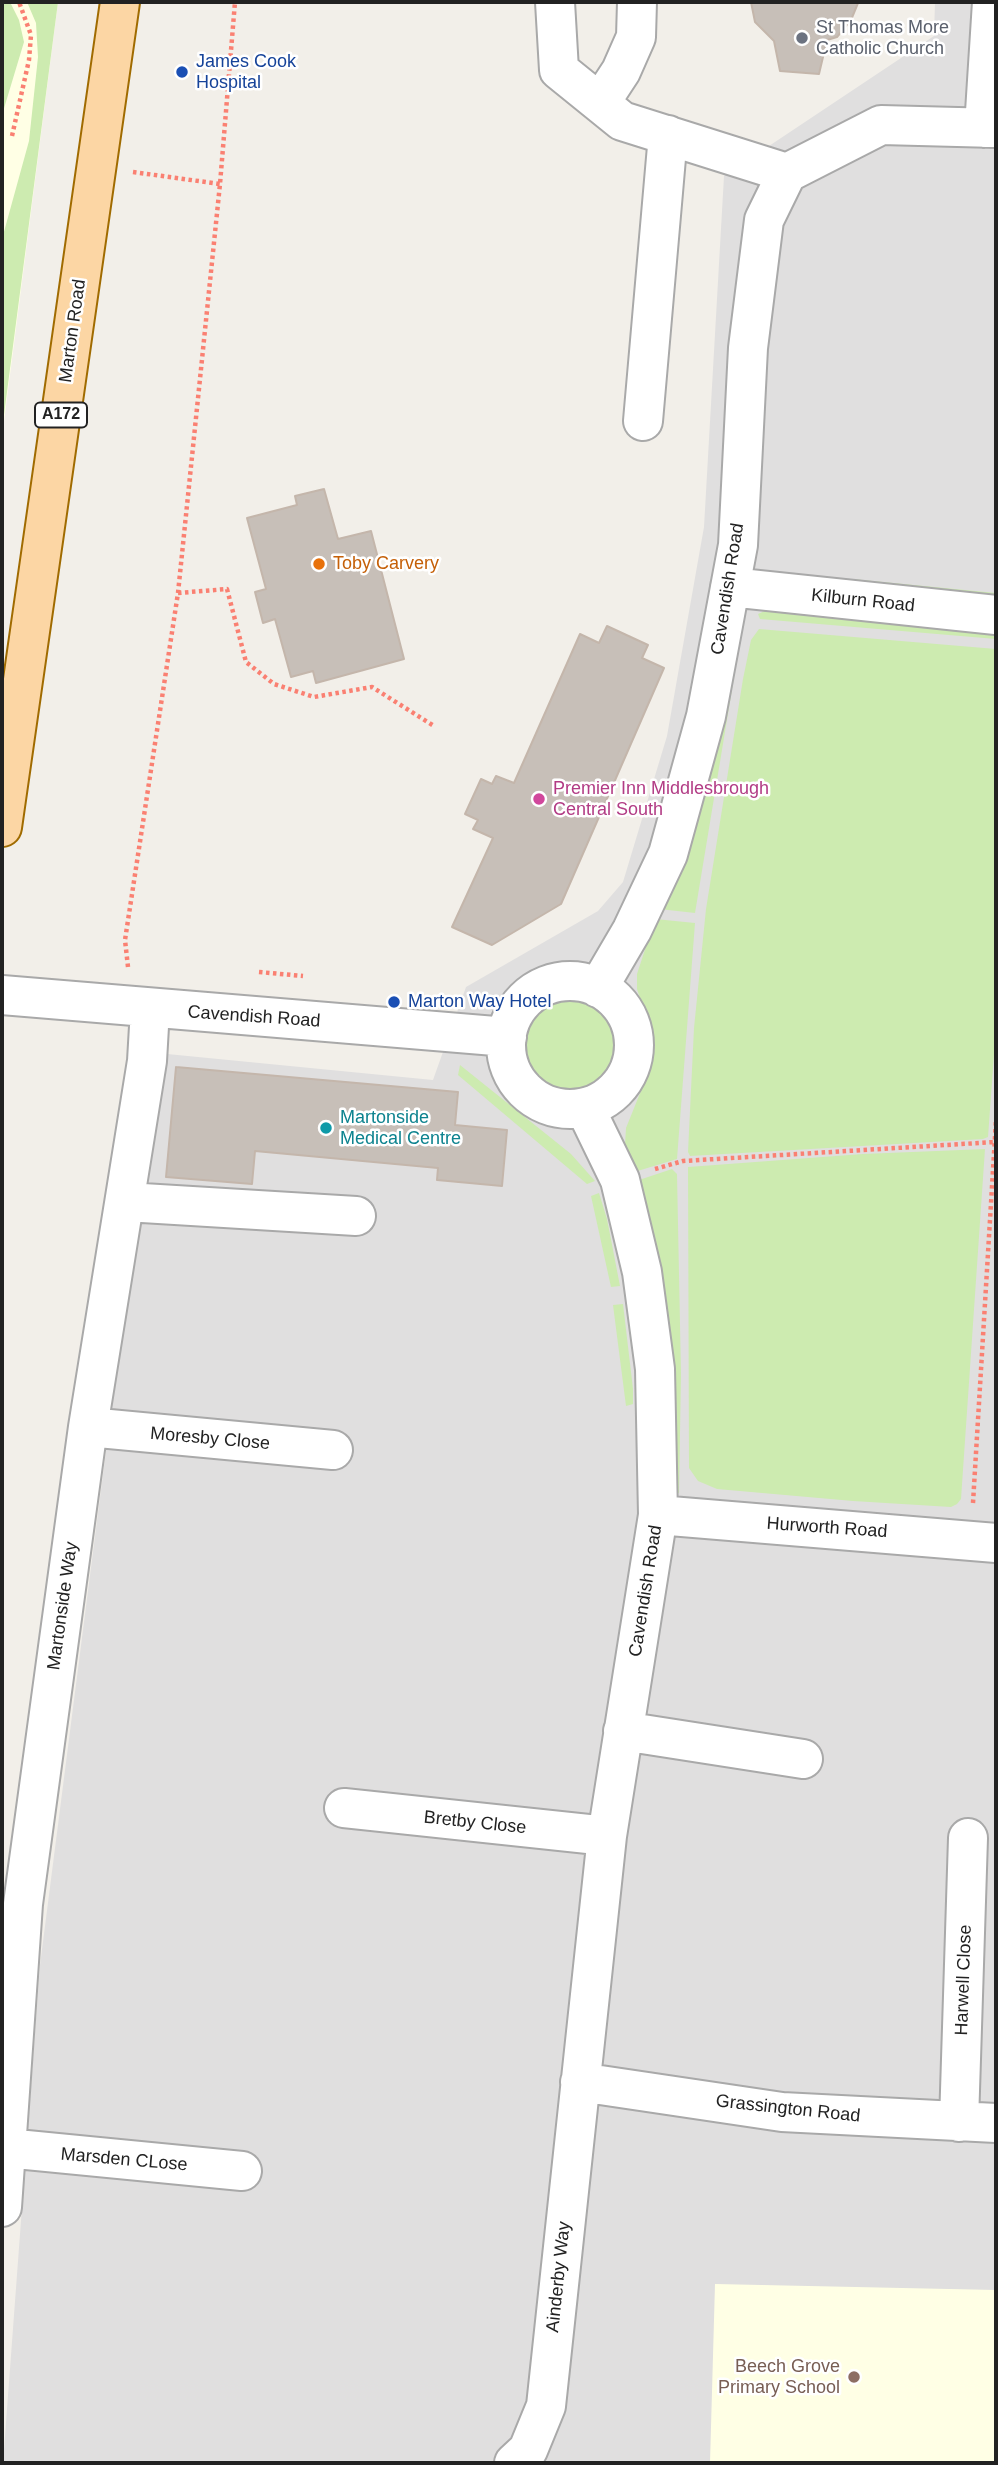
<!DOCTYPE html>
<html>
<head>
<meta charset="utf-8">
<style>
	body { margin:0 }
	#map { position:relative; width:998px; height:2465px; overflow:hidden; background:#f2efe9; font-family:Helvetica,sans-serif }
	canvas { display:block }
	.frame { position:absolute; inset:0; border:4px solid #222; pointer-events:none }
</style>
</head>
<body>
<div id="map">
<canvas width="998" height="2465"></canvas>
<div class="frame"></div>
</div>
<script>
const g = document.querySelector('canvas').getContext('2d');
g.lineJoin = 'round';
function fill(path, color) { g.fillStyle = color; g.fill(path, 'evenodd'); }
const toPath = rows => new Path2D(rows.map(r => 'M' + r).join(''));
function trace(path, color, width, dash) { g.strokeStyle = color; g.lineWidth = width; g.lineCap = dash ? 'butt' : 'round'; g.setLineDash(dash || []); g.stroke(path); }
function write(font, color, halo, rows, align = 'center') {
  g.font = font + ' Helvetica,sans-serif'; g.lineWidth = 5; g.setLineDash([]); g.textBaseline = 'middle'; g.strokeStyle = halo; g.fillStyle = color; for (const [text, x, y, turn = 0] of rows) {
    g.save(); g.translate(x, y); g.rotate((+turn || 0) * Math.PI / 180); g.textAlign = isNaN(turn) ? turn : align; if (halo) g.strokeText(text, 0, 0); g.fillText(text, 0, 0); g.restore();
  }
}
const residential = toPath([
	[935,2,996,2,996,2463,3,2463,40,1965,157,1053,433,1080,466,987,598,911,623,882,667,736,704,527,724,176,934,36]
]);
const education = toPath([
	[2,2,58,2,2,437],
	[715,2284,996,2290,996,2463,710,2463]
]);
const grass = toPath([
	[2,2,10,2,19,20,24,42,2,115],
	[27,2,58,2,2,430,2,239,29,141,38,57,36,23],
	[852,579,996,593,996,602,850,584],
	[769,609,996,629,996,639,760,619,758,614],
	[742,629,695,913,659,909,734,639],
	[759,629,996,649,996,1027,988,1137,983,1139,690,1156,688,1152,694,1028,706,909,743,679,751,640],
	[655,919,695,923,677,1159,631,1173,625,1144,626,1128,653,1061,654,1040,637,989,637,974],
	'521 1045a48 48 0 1 1 96 0a48 48 0 1 1-96 0Z',
	[460,1065,571,1154,595,1181,587,1184,458,1075],
	[985,1149,961,1499,957,1504,951,1507,853,1501,717,1489,698,1481,689,1468,688,1167,863,1154],
	[672,1169,677,1174,681,1374,679,1493,675,1493,636,1181],
	[599,1193,607,1219,620,1286,611,1287,591,1196],
	[623,1304,633,1389,633,1404,626,1406,613,1305]
]);
const building = toPath([
	[751,2,858,2,858,3,851,20,837,37,827,40,819,74,780,71,774,41,755,22,751,2],
	[324,489,338,539,371,531,404,659,316,683,313,671,291,677,275,619,263,623,255,592,266,589,247,518,297,505,295,496,324,489],
	[607,626,648,645,642,658,664,668,561,904,492,945,452,927,493,838,473,829,478,820,465,814,481,779,492,784,496,776,514,783,580,634,599,643,607,626],
	[176,1067,458,1092,455,1125,507,1130,502,1186,437,1180,438,1168,255,1151,252,1184,166,1177,176,1067]
]);
const path = toPath([
	[12,136,29,60,31,35,19,2],
	[133,172,220,184],
	[178,593,227,589,246,662,274,684,314,697,372,687,434,726],
	[128,967,125,940,178,593,220,184,235,2],
	[259,972,303,976],
	[655,1169,683,1161,995,1142],
	[973,1503,996,1120]
]);
const minor = toPath([
	[555,2,559,70,622,121,787,173],
	[600,103,621,71,636,37,637,2],
	[984,128,992,2],
	[787,173,881,125,996,128],
	[643,421,668,135],
	[730,587,996,615],
	'506 1045a64 64 0 1 1 128 0a64 64 0 1 1-128 0Z',
	[598,988,632,930,668,854,706,716,738,545,748,348,764,220,787,173],
	[2,995,507,1037],
	[126,1202,356,1216],
	[88,1427,333,1450],
	[658,1515,996,1543],
	[623,1731,803,1759],
	[344,1808,607,1836],
	[580,2082,782,2112,996,2123],
	[959,2122,968,1838],
	[6,2148,242,2171],
	[2,2207,23,1904,88,1427,147,1061,150,1009],
	[514,2463,528,2450,546,2406,607,1836,658,1515,655,1369,642,1272,620,1180,585,1108]
]);
const major = toPath([
	[2,827,120,2]
]);
const markers = [
	[802,38,7,"#6b7280"],
	[182,72,7,"#1a4fb4"],
	[319,564,7,"#e8710a"],
	[539,799,7,"#d1479c"],
	[394,1002,7,"#1a4fb4"],
	[326,1128,7,"#0f9aa8"],
	[854,2377,7,"#8d6e63"]
];
const shields = [
	[61,415,52]
];
const shieldNames = [
	["A172",61,415]
];
const worshipNames = [
	["St Thomas More",816,28],
	["Catholic Church",816,49]
];
const transitNames = [
	["James Cook",196,62],
	["Hospital",196,83],
	["Marton Way Hotel",408,1002]
];
const streetNames = [
	["Marton Road",73,331,-82],
	["Cavendish Road",728,589,-81],
	["Kilburn Road",863,601,6],
	["Cavendish Road",254,1017,4],
	["Moresby Close",210,1439,5],
	["Hurworth Road",827,1528,4],
	["Cavendish Road",646,1591,-81],
	["Martonside Way",63,1606,-82],
	["Bretby Close",475,1823,6],
	["Harwell Close",964,1980,-88],
	["Grassington Road",788,2109,6],
	["Marsden CLose",124,2160,5],
	["Ainderby Way",559,2277,-84]
];
const foodNames = [
	["Toby Carvery",333,564]
];
const hotelNames = [
	["Premier Inn Middlesbrough",553,789],
	["Central South",553,810]
];
const cultureNames = [
	["Martonside",340,1118],
	["Medical Centre",340,1139]
];
const educationNames = [
	["Beech Grove",840,2367],
	["Primary School",840,2388]
];
fill(residential, '#e0dfdf');
fill(education, '#ffffe5');
fill(grass, '#cdebb0');
fill(building, '#c7bfb8');
trace(building, '#c4b6ab', 2);
trace(minor, '#a9a9a9', 42);
trace(major, '#a06b00', 42);
trace(path, '#fa8072', 4.5, [3.5, 3.5]);
trace(minor, '#fff', 38);
trace(major, '#fcd6a4', 38);
for (const [x, y, r, color] of markers) { const dot = new Path2D(); dot.arc(x, y, r, 0, 2 * Math.PI); g.fillStyle = color; g.fill(dot); trace(dot, '#fff', 2.5); }
for (const [x, y, w] of shields) { const box = new Path2D(); box.roundRect(x - w / 2, y - 12.5, w, 25, 5); g.fillStyle = '#fff'; g.fill(box); trace(box, '#222', 2); }
write('bold 16px', '#222', null, shieldNames);
write('18px', '#5b616d', '#fff', worshipNames, 'left');
write('18px', '#164399', '#fff', transitNames, 'left');
write('18px', '#222', '#fff', streetNames);
write('18px', '#c56008', '#fff', foodNames, 'left');
write('18px', '#b23c85', '#fff', hotelNames, 'left');
write('18px', '#0d838f', '#fff', cultureNames, 'left');
write('18px', '#785e54', '#fff', educationNames, 'right');
</script>
</body>
</html>
